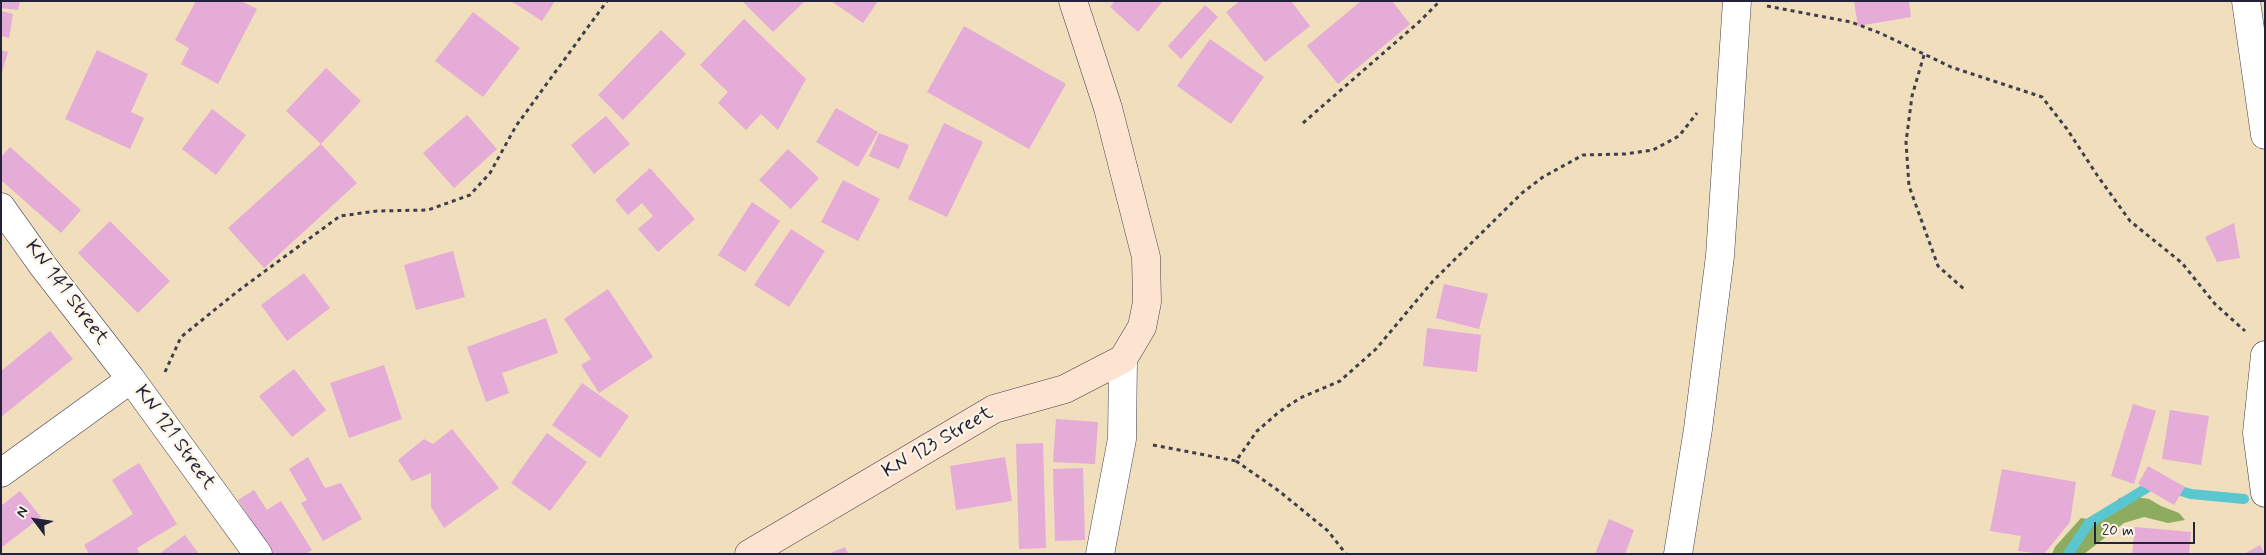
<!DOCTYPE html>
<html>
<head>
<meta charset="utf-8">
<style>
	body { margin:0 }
	#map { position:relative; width:2266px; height:555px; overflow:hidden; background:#f0debc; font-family:Mynerve,sans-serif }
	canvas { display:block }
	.frame { position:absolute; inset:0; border:2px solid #22223b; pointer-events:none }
	.north { position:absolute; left:10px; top:495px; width:50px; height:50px; -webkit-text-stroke:4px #fcf5e5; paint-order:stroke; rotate:301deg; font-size:14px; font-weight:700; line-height:20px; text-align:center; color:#22223b }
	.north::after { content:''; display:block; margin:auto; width:18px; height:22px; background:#22223b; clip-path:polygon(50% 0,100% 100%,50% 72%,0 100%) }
	.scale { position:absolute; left:2094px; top:522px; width:101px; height:22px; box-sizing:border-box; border:2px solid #22223b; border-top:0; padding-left:6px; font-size:15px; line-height:18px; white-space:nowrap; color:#22223b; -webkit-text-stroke:4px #fcf5e5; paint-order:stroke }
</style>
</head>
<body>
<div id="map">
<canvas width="2266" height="555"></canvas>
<div class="frame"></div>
<div class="north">N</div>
<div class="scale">20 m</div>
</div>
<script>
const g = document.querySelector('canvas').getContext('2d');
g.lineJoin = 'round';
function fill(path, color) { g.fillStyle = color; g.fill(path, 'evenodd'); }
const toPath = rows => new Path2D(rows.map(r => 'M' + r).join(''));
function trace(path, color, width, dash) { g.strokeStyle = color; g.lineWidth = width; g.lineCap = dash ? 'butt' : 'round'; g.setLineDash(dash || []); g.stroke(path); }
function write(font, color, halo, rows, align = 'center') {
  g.font = font + ' Mynerve,sans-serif'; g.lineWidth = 4.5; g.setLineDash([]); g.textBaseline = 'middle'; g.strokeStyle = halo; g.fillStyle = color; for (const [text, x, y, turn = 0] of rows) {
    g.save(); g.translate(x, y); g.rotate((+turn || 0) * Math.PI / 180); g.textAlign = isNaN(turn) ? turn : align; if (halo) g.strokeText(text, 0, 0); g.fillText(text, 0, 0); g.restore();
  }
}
const forest = toPath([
	[2135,497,2149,499,2161,506,2179,513,2185,520,2168,523,2144,517,2124,523,2084,554,2052,554,2055,547,2081,518,2094,520,2111,515,2119,498]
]);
const stream = toPath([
	[2171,488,2191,494,2244,499],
	[2068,554,2089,523,2155,483,2157,484]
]);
const building = toPath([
	[1,1,20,1,18,10,1,8],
	[196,1,241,1,257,9,218,84,181,64,189,48,175,40],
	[511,1,555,1,542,21],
	[742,1,805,1,773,32],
	[831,1,878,1,863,23],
	[1115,1,1163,1,1138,32,1110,7],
	[1240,1,1291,1,1310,26,1265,62,1226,12],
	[1361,1,1392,1,1410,24,1338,84,1307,46],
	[1854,1,1909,1,1911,17,1858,26],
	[1205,5,1218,17,1181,59,1168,46],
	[1,11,13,14,9,38,1,36],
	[473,12,520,48,483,97,435,61],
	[744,19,806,79,778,130,761,114,746,130,718,103,728,92,700,65],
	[964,26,1066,84,1029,149,927,92],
	[661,30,686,54,623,120,598,95],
	[1210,39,1264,77,1231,124,1177,86],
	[1,50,8,52,2,72,1,72],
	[97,50,148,74,131,112,144,118,130,149,65,119],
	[326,68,361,101,321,144,286,111],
	[836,108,878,132,858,167,816,142],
	[212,109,246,135,216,175,182,149],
	[467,115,497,149,454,188,423,153],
	[606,116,630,144,594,174,571,145],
	[944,123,983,142,947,217,908,199],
	[879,133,909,145,899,169,869,156],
	[321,144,357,183,264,268,228,228],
	[10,147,81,210,61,233,1,180,1,157],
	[788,149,819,178,791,209,759,180],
	[650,168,695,219,658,252,638,229,653,216,642,203,628,215,615,200],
	[843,180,880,199,858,241,821,222],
	[752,202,780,221,745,272,718,255],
	[110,221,170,281,138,313,78,253],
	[2234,223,2240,258,2217,262,2205,237],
	[791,229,825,251,789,307,754,285],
	[453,251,465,297,416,310,404,265],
	[304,273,330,308,287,341,261,305],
	[1444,284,1488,294,1479,329,1436,318],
	[608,289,653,357,599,393,581,365,591,359,564,319],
	[546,318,558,353,502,373,509,393,486,402,467,347],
	[1427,328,1481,335,1477,372,1423,366],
	[50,331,73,359,1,417,1,371],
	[384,365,402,419,349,438,330,383],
	[294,369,326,410,292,437,259,396],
	[582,383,629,416,600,458,552,425],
	[2133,404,2156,411,2134,484,2111,476],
	[2170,410,2209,416,2201,465,2162,459],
	[1056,419,1098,422,1095,464,1053,462],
	[452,429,499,488,444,528,431,507,431,473,412,481,398,460,424,439,433,444],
	[547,433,587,462,550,511,511,483],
	[1043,443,1046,548,1019,549,1016,444],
	[308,457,325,488,341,483,362,519,323,541,301,503,307,500,289,469],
	[1005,457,1012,501,956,510,950,466],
	[139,463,177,524,137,548,140,554,89,554,84,545,133,514,112,480],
	[2148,466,2185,487,2174,505,2138,484],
	[1083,468,1085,540,1055,541,1053,469],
	[2002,469,2076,482,2070,522,2044,554,2018,551,2021,536,1990,531],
	[254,490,267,510,281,501,312,550,306,554,273,554,238,500],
	[20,491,41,517,1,548,1,506],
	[1609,519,1634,530,1625,554,1595,554],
	[2135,527,2191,532,2189,554,2132,554],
	[185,535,199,554,159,554],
	[2260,545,2265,554,2244,554],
	[845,547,848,554,828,554]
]);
const path = toPath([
	[1767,6,1851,22,1880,33,1951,67,2042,97,2067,129,2097,175,2130,221,2182,263,2215,304,2245,331],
	[1924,55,1912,96,1906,142,1909,186,1938,266,1965,290],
	[1303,123,1419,22,1440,1],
	[165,372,181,337,238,291,340,216,377,211,428,210,470,195,490,173,516,126,607,1],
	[1153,445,1236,461,1257,431,1279,412,1300,398,1340,381,1376,349,1433,281,1522,193,1543,177,1583,155,1625,154,1653,150,1679,136,1697,113],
	[1236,461,1279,491,1328,531,1346,554]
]);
const minor = toPath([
	[2246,1,2265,135],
	[1,207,43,266,131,379],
	[2265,355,2257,433,2265,493],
	[1,473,131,379,258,554],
	[1100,554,1122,439,1123,359],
	[1678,554,1698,429,1720,256,1737,1]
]);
const secondary = toPath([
	[749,554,994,409,1065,389,1123,359,1142,327,1147,302,1146,257,1108,108,1073,1]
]);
const streetNames = [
	["KN 141 Street",66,293,53],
	["KN 121 Street",174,438,54],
	["KN 123 Street",938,443,-30]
];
fill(forest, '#8eac60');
trace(stream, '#5ac7d0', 10);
fill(building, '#e4acd6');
trace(minor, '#413e4e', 29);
trace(secondary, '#413e4e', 29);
trace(path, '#413e4e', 3, [4, 4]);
trace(minor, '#fff', 28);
trace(secondary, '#fde4d1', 28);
write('20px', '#22223b', '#fcf5e5', streetNames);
</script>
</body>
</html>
